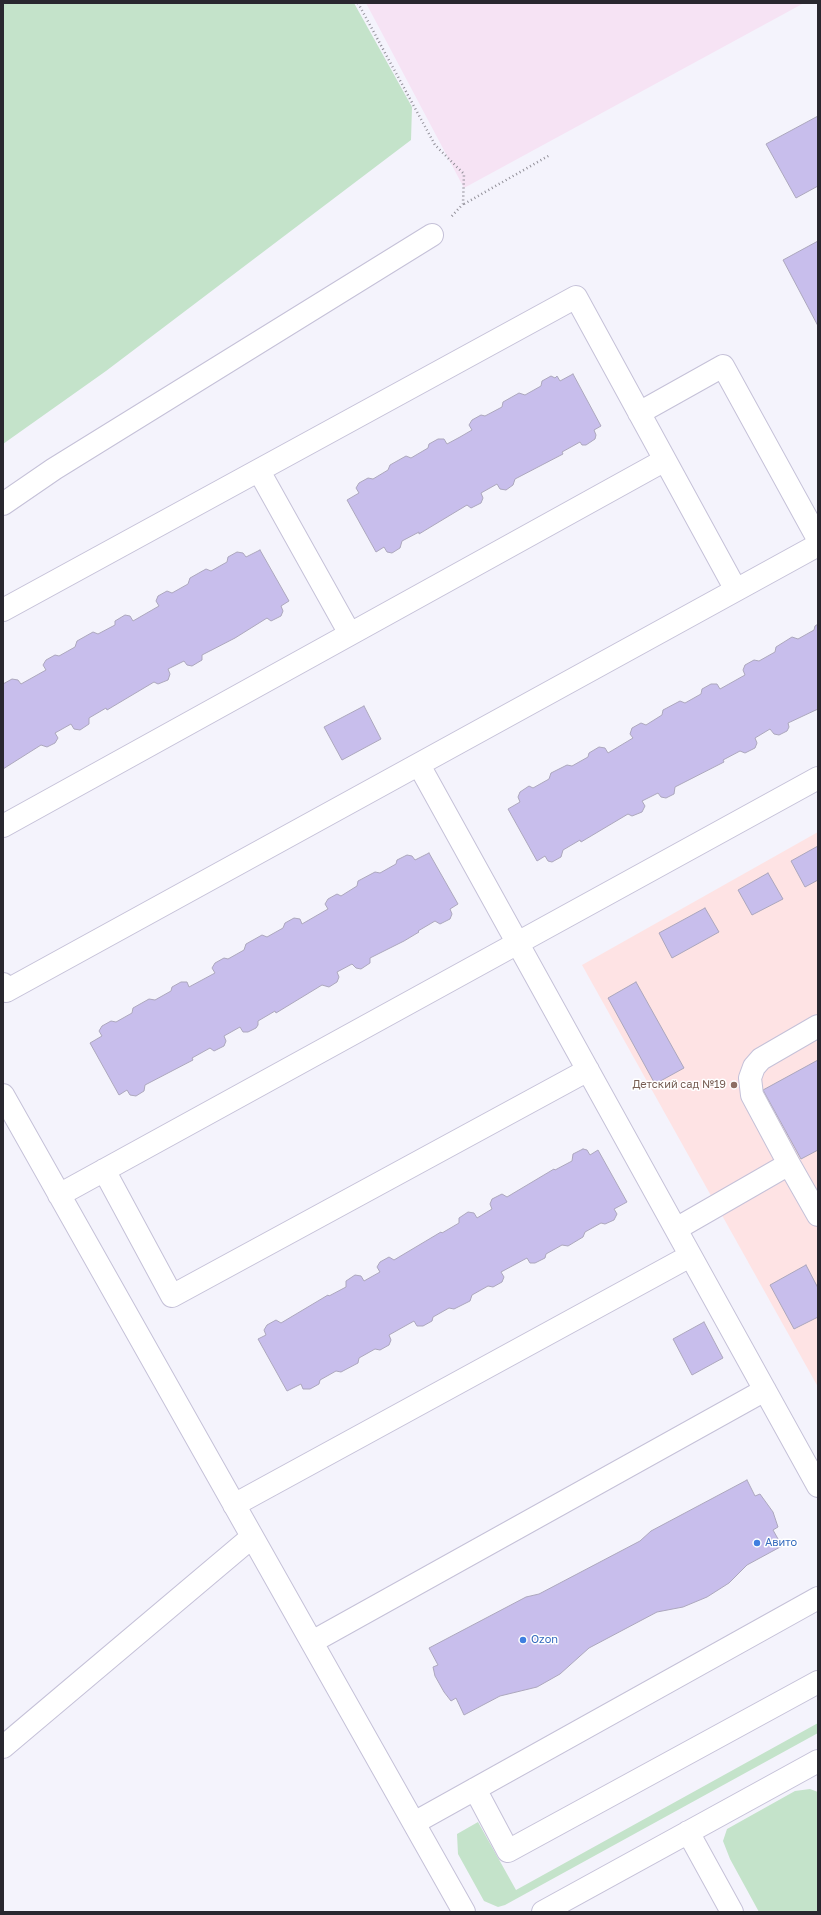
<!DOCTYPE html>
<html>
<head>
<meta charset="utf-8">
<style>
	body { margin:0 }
	#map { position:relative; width:821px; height:1915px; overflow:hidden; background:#f4f3fc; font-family:"Golos Text",sans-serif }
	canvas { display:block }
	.frame { position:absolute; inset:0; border:4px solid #29272f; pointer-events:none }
</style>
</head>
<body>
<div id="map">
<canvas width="821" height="1915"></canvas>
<div class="frame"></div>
</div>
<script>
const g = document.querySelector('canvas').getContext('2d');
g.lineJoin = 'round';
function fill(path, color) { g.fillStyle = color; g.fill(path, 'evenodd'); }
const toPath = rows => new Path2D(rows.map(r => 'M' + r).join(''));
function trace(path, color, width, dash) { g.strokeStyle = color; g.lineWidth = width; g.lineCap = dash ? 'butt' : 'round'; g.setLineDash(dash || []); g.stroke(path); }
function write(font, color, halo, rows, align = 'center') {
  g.font = font + ' "Golos Text",sans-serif'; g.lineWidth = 3; g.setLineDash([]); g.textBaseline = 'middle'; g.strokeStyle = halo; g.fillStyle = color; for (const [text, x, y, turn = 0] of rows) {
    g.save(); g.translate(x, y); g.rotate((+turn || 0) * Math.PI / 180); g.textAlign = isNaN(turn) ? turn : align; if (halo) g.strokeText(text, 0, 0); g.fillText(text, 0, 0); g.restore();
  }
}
const industrial = toPath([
	[366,3,804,3,464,188]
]);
const education = toPath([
	[818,832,818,1387,582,965]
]);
const green = toPath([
	[3,3,354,3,412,107,411,140,106,371,3,444],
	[818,1723,818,1733,505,1905,498,1907,484,1901,458,1854,457,1834,478,1822,516,1890],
	[810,1789,818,1792,818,1912,759,1912,730,1859,723,1841,727,1829,795,1791]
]);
const building = toPath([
	[818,116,818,186,796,198,766,144,818,116],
	[818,241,818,326,783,260,818,241],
	[573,374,601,426,594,430,596,435,595,439,586,445,582,445,580,442,562,452,563,454,515,479,513,485,506,490,500,489,497,484,481,493,483,498,481,503,471,508,467,505,419,534,419,532,402,541,400,548,392,553,387,552,384,547,376,552,347,500,359,493,356,488,359,483,368,478,373,479,388,470,390,465,406,456,411,458,428,448,429,444,438,439,444,439,447,444,460,437,472,430,469,425,472,420,481,415,485,416,502,407,503,402,519,393,525,395,541,386,542,381,551,376,555,378,557,376,560,381,573,374],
	[260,550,289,601,281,606,283,611,281,616,271,621,267,618,235,638,202,655,202,660,192,666,187,665,184,661,168,669,170,674,168,680,158,684,154,682,107,710,106,708,89,718,89,724,80,730,74,729,71,724,55,733,58,738,55,743,47,747,41,745,3,769,3,684,12,679,18,680,21,684,46,670,43,665,46,660,55,655,59,656,75,647,77,641,93,632,98,634,115,625,115,621,125,615,130,616,133,621,159,606,156,601,158,596,167,591,172,593,188,584,190,578,206,569,211,571,227,562,228,557,237,552,243,553,246,557,260,550],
	[818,624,818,709,788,723,789,727,787,731,779,735,774,734,770,729,755,738,757,743,755,748,745,753,740,751,723,760,724,762,675,787,674,794,666,798,661,797,658,793,642,801,645,806,642,812,632,816,628,814,581,842,580,840,563,850,561,857,552,862,548,861,545,856,537,861,508,809,520,802,518,797,520,792,529,786,533,788,549,779,551,773,567,765,572,766,588,757,589,753,599,747,605,748,608,753,633,738,630,734,632,728,641,723,646,725,662,715,663,710,680,701,685,703,701,694,702,689,711,684,717,684,720,689,745,675,743,670,745,665,754,660,759,661,775,652,776,647,792,637,798,639,814,630,815,626,818,624],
	[364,706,381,739,342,760,324,727,364,706],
	[818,846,818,880,805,887,791,861,818,846],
	[429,853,458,904,450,909,452,914,450,919,440,924,435,921,418,931,419,932,404,941,370,958,370,963,361,969,356,968,352,964,337,972,339,977,337,982,329,987,322,985,276,1013,275,1011,258,1021,258,1025,256,1028,248,1032,243,1032,240,1027,224,1036,226,1041,224,1046,214,1051,210,1048,192,1058,193,1060,145,1085,144,1091,136,1096,130,1095,127,1090,119,1095,90,1043,102,1036,99,1031,102,1026,111,1021,116,1022,132,1013,133,1008,149,999,155,1000,171,991,172,987,181,982,187,982,189,987,215,973,212,968,215,963,224,958,228,959,244,950,246,944,262,935,267,937,283,928,285,923,294,918,300,919,302,924,328,909,325,904,328,899,337,894,341,896,357,886,358,881,375,872,380,873,396,864,397,860,407,855,412,856,415,860,429,853],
	[768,873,783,899,752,915,738,890,768,873],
	[705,908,719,932,672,958,659,933,705,908],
	[636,982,684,1068,655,1084,608,998,636,982],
	[818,1060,818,1150,801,1159,763,1090,818,1060],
	[583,1149,587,1150,590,1155,598,1150,627,1202,614,1209,617,1214,614,1220,605,1224,601,1223,585,1232,583,1237,568,1246,562,1245,546,1254,545,1258,535,1263,530,1263,527,1258,501,1272,504,1277,502,1282,493,1287,488,1286,472,1295,470,1301,454,1309,449,1308,433,1317,432,1321,423,1326,417,1326,414,1321,389,1335,391,1340,389,1345,380,1350,375,1349,359,1358,358,1363,341,1372,336,1371,320,1380,319,1384,310,1389,303,1389,301,1384,287,1391,258,1339,266,1335,264,1330,267,1325,276,1320,281,1323,328,1295,329,1296,346,1287,346,1281,355,1275,361,1276,364,1281,380,1272,377,1267,380,1262,389,1257,394,1260,441,1232,442,1233,459,1223,459,1218,468,1212,474,1213,477,1218,492,1209,490,1204,492,1199,502,1194,507,1197,554,1169,555,1170,572,1161,573,1154,583,1149],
	[806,1265,818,1288,818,1317,794,1329,770,1285,806,1265],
	[704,1322,723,1358,692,1375,673,1339,704,1322],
	[747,1480,755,1496,760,1494,773,1512,778,1527,773,1530,782,1546,747,1565,729,1583,707,1597,683,1607,657,1612,589,1648,560,1674,537,1687,500,1696,464,1715,456,1698,451,1701,444,1692,435,1676,433,1667,438,1665,429,1648,526,1597,539,1594,640,1541,651,1531,747,1480]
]);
const path = toPath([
	[358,3,435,145,464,174,463,204,451,217],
	[464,204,550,155]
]);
const minor = toPath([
	[639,413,723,366,818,539],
	[259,471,350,634],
	[3,504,54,469,432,235],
	[3,610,576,297,736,590],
	[419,765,818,1486],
	[3,826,665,460],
	[3,984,6,991,818,545],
	[3,1095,464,1912],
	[789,1164,818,1215],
	[104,1170,172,1296,588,1070],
	[59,1195,818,778],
	[676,1229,789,1164,752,1095,750,1078,754,1067,761,1059,818,1026],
	[234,1505,690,1256],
	[312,1642,765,1390],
	[3,1747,252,1537],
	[475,1789,508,1851,818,1682],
	[414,1823,818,1598],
	[688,1832,732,1912],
	[543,1912,818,1761]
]);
const markers = [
	[734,1085,4,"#8d6e63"],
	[757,1543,4,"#3f7fe0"],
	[523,1640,4,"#3f7fe0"]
];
const educationNames = [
	["Детский сад №19",726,1085]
];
const shopNames = [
	["Авито",765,1543],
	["Ozon",531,1640]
];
fill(industrial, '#f6e3f4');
fill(education, '#fee3e4');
fill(green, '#c4e3ca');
fill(building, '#c8beec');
trace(building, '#aca7bd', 1);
trace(minor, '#c5c1d8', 24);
trace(path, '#929099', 2.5, [1, 3]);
trace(minor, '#fff', 22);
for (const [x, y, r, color] of markers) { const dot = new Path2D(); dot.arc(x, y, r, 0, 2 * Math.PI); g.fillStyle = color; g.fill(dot); trace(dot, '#fff', 1.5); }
write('11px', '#785e54', '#fff', educationNames, 'right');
write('11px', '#366cbe', '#fff', shopNames, 'left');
</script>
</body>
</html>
